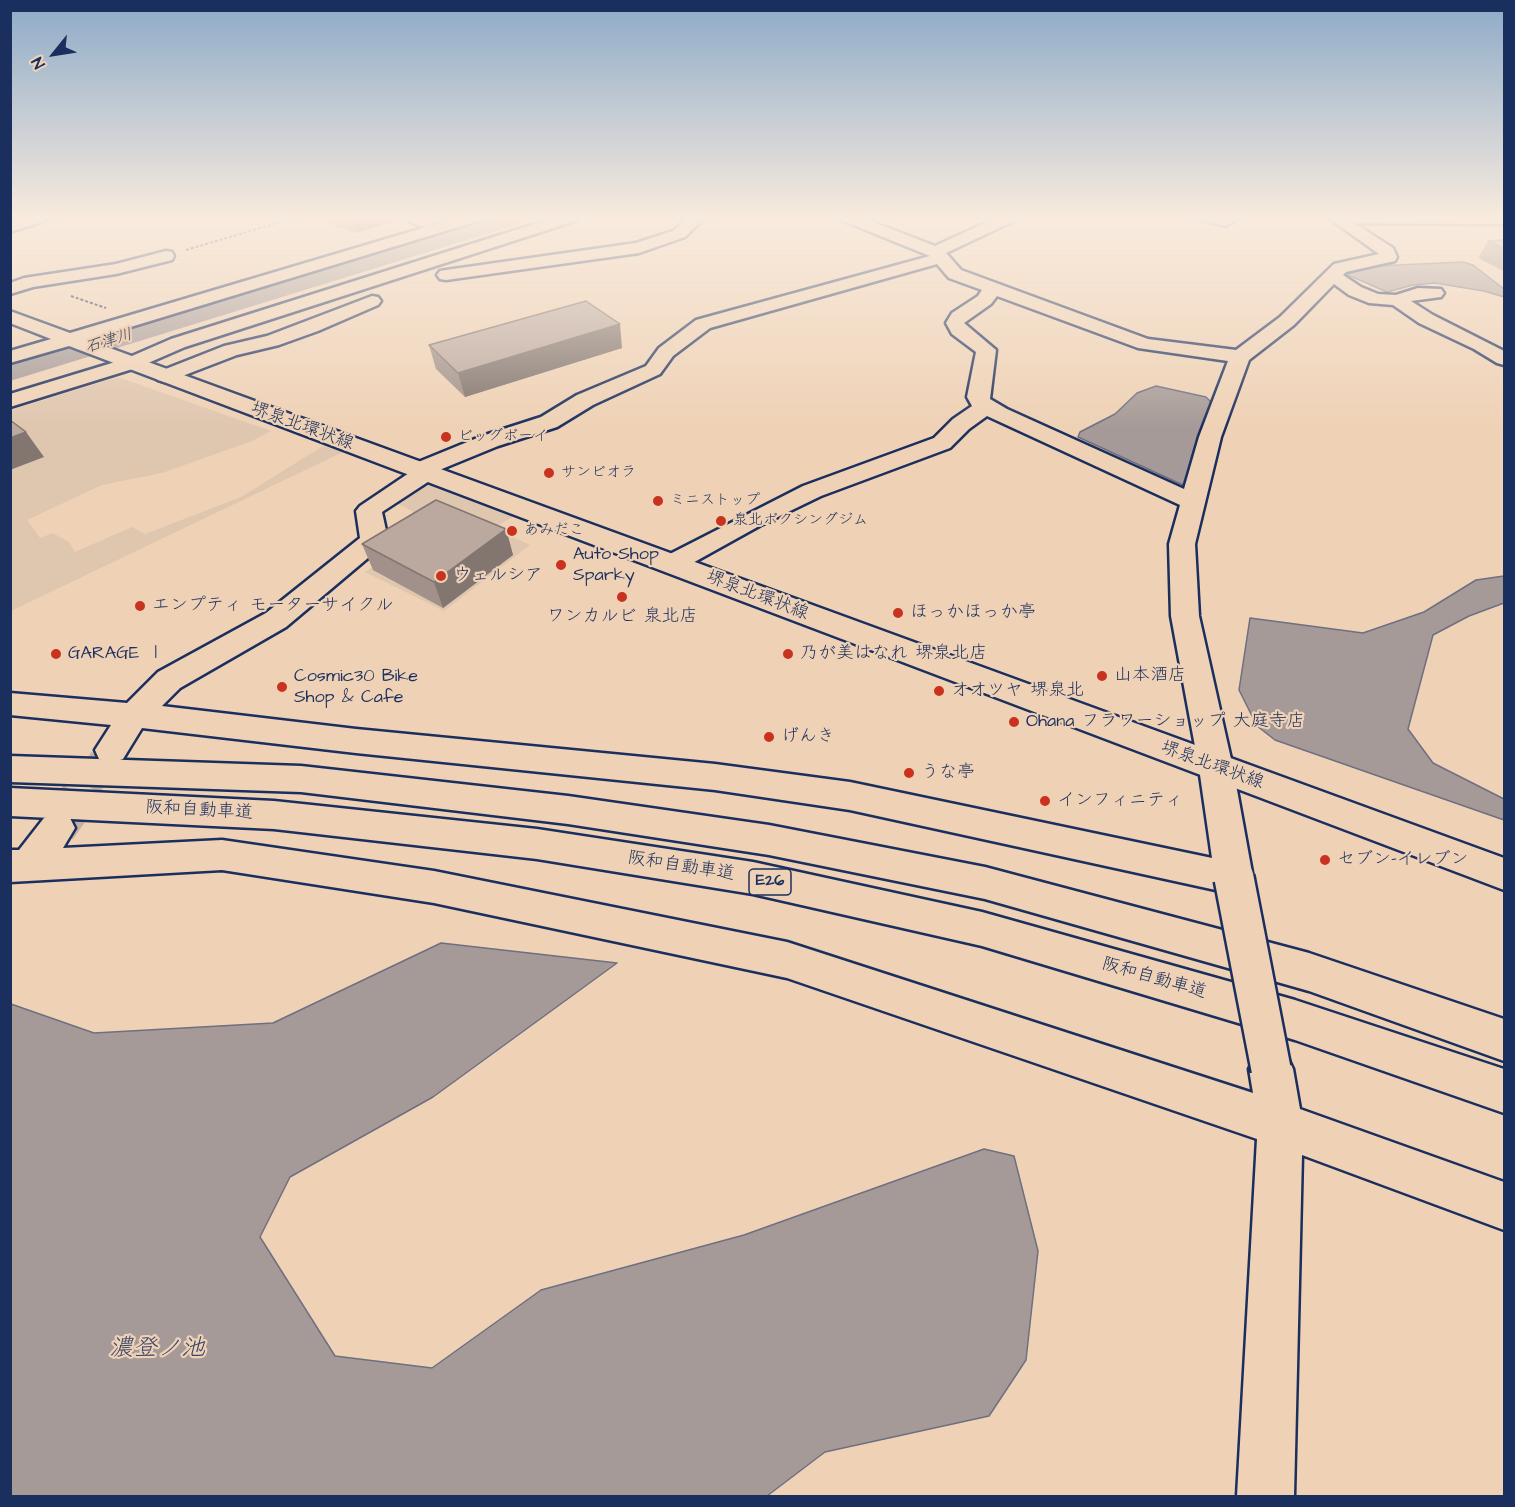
<!DOCTYPE html>
<html>
<head>
<meta charset="utf-8">
<style>
	body { margin:0 }
	#map { position:relative; width:1515px; height:1507px; overflow:hidden; background:#efd2b6; font-family:"Architects Daughter",sans-serif }
	canvas { display:block }
	.frame { position:absolute; inset:0; border:12px solid #1b2f5e; pointer-events:none }
	.north { position:absolute; left:24px; top:24px; width:60px; height:60px; -webkit-text-stroke:4px #efd2b6; paint-order:stroke; rotate:240deg; font-size:16px; font-weight:700; line-height:24px; text-align:center; color:#1b2f5e }
	.north::after { content:''; display:block; margin:auto; width:21px; height:27px; background:#1b2f5e; clip-path:polygon(50% 0,100% 100%,50% 72%,0 100%) }
</style>
</head>
<body>
<div id="map">
<canvas width="1515" height="1507"></canvas>
<div class="frame"></div>
<div class="north">N</div>
</div>
<script>
const g = document.querySelector('canvas').getContext('2d');
g.lineJoin = 'round';
function fill(path, color) { g.fillStyle = color; g.fill(path, 'evenodd'); }
const toPath = rows => new Path2D(rows.map(r => 'M' + r).join(''));
function trace(path, color, width, dash) { g.strokeStyle = color; g.lineWidth = width; g.lineCap = dash ? 'butt' : 'round'; g.setLineDash(dash || []); g.stroke(path); }
function write(font, color, halo, rows, align = 'center') {
  g.font = font + ' "Architects Daughter","Klee One",sans-serif'; g.lineWidth = 4.5; g.setLineDash([]); g.textBaseline = 'middle'; g.strokeStyle = halo; g.fillStyle = color; for (const [text, x, y, turn = 0] of rows) {
    g.save(); g.translate(x, y); g.rotate((+turn || 0) * Math.PI / 180); g.textAlign = isNaN(turn) ? turn : align; if (halo) g.strokeText(text, 0, 0); g.fillText(text, 0, 0); g.restore();
  }
}
const built = toPath([
	[118,377,271,431,252,441,162,473,102,485,27,520,40,538,53,533,69,542,75,552,132,527,145,534,241,497,323,446,343,452,11,611,11,410],
	[424,481,514,516,494,528,530,545,444,611,365,572,438,525,393,501]
]);
const water = toPath([
	[1463,262,1473,265,1504,289,1504,297,1484,291,1435,283,1413,285,1387,292,1348,275,1352,270,1375,266,1463,262],
	[1156,386,1206,397,1212,403,1183,485,1078,437,1080,432,1115,414,1137,393,1156,386],
	[1504,576,1504,603,1469,616,1433,635,1408,729,1433,763,1504,799,1504,820,1275,740,1257,726,1239,690,1250,618,1363,633,1424,612,1476,580,1504,576],
	[441,943,617,963,433,1097,290,1177,260,1237,335,1356,432,1368,541,1290,744,1235,984,1149,1014,1156,1038,1251,1026,1360,989,1416,825,1452,767,1496,11,1496,11,1004,94,1033,273,1023,441,943]
]);
const river = toPath([
	[493,217,528,217,525,222,10,381,10,362,493,217]
]);
const minorTunnelFar1 = toPath([
	[87,785,111,750]
]);
const minorTunnel = toPath([
	[57,828,88,784]
]);
const path = toPath([
	[186,250,297,217],
	[71,296,106,308]
]);
const minor = toPath([
	[26,217,50,217,47,220,10,232,10,222,26,217],
	[403,217,425,217,434,223,426,228,406,220,403,217],
	[557,217,581,217,578,220,185,347,139,367,10,407,10,394,125,359,171,339,557,217],
	[688,217,705,217,685,237,639,253,446,280,440,279,437,275,440,271,446,270,636,243,673,231,688,217],
	[838,217,860,217,935,246,998,217,1019,217,1016,220,946,253,961,270,1148,339,1236,350,1280,317,1334,264,1379,254,1327,217,1504,217,1504,224,1354,223,1393,248,1397,257,1395,261,1346,272,1343,275,1361,287,1378,294,1396,295,1418,288,1441,289,1444,293,1441,297,1411,301,1433,315,1504,351,1504,365,1497,363,1474,349,1419,323,1393,305,1369,303,1349,295,1334,284,1294,325,1249,360,1221,437,1195,544,1199,616,1233,768,1253,878,1247,889,1234,894,850,810,715,790,356,753,142,728,123,759,111,763,99,759,95,750,111,725,10,715,10,693,127,703,158,672,266,613,360,538,356,511,360,506,409,473,407,470,411,465,482,436,541,417,577,395,646,366,659,348,696,320,930,256,841,220,838,217],
	[937,264,949,278,982,290,978,296,952,313,946,323,952,334,976,352,967,397,972,406,953,419,934,438,803,486,662,558,658,564,662,570,671,572,680,570,761,525,821,496,950,448,969,429,987,416,1180,505,1169,544,1171,616,1199,768,1212,858,850,782,715,764,356,729,162,706,180,688,286,627,381,547,387,535,382,512,434,478,437,471,498,446,557,427,593,405,660,374,673,356,710,328,937,264],
	[997,296,1138,348,1228,361,1199,437,1184,489,1007,409,990,399,996,350,964,323,991,304,997,296],
	[1198,217,1240,217,1226,226,1201,220,1198,217],
	[166,251,172,252,174,256,172,260,116,274,33,287,10,294,10,283,24,278,116,264,166,251],
	[372,296,378,297,381,301,378,305,318,331,279,345,237,355,172,380,165,382,158,380,155,376,158,372,224,346,267,336,372,296],
	[57,813,70,818,75,828,63,848,222,840,434,871,787,942,1253,1093,1249,1069,1256,1054,1271,1047,1286,1054,1293,1069,1300,1109,1504,1182,1504,1230,1302,1155,1294,1496,1237,1496,1257,1139,787,978,434,903,222,870,10,882,10,850,19,850,44,818,57,813]
]);
const major = toPath([
	[460,217,484,217,481,220,88,340,1504,858,1504,890,69,346,10,363,10,351,51,339,10,323,10,311,70,333,460,217]
]);
const highway = toPath([
	[10,756,301,766,568,796,769,825,985,867,1309,953,1504,1019,1504,1061,1309,991,985,899,769,855,568,824,301,792,10,782,10,756],
	[10,788,274,801,537,829,753,862,982,912,1295,1000,1504,1069,1504,1113,1295,1040,982,946,753,894,537,859,274,829,10,816,10,788]
]);
const minorBridge = toPath([
	[1234,878,1271,1069]
]);
const wall = toPath([
	[310,217,402,217,402,219,356,233],
	[1504,240,1504,271,1478,258,1488,241],
	[429,345,622,348,465,397,436,369],
	[506,529,513,555,443,608,373,570,362,544]
]);
const shadedWall = toPath([
	[363,217,402,217,402,219,356,233,352,220],
	[620,324,622,348,465,397,458,373],
	[26,432,44,457,10,470,10,438],
	[506,529,513,555,443,608,434,582]
]);
const building = toPath([
	[342,217,363,217,352,220,342,217],
	[1504,240,1504,249,1488,241,1504,240],
	[586,301,620,324,458,373,429,345,586,301],
	[10,420,26,432,10,438,10,420],
	[436,500,506,529,434,582,362,544,436,500]
]);
const markers = [
	[446,437,6,"#c8321e"],
	[549,473,6,"#c8321e"],
	[658,501,6,"#c8321e"],
	[721,521,6,"#c8321e"],
	[512,531,6,"#c8321e"],
	[561,565,6,"#c8321e"],
	[441,576,6,"#c8321e"],
	[622,597,6,"#c8321e"],
	[140,606,6,"#c8321e"],
	[898,613,6,"#c8321e"],
	[56,654,6,"#c8321e"],
	[788,654,6,"#c8321e"],
	[1102,676,6,"#c8321e"],
	[282,687,6,"#c8321e"],
	[939,691,6,"#c8321e"],
	[1014,722,6,"#c8321e"],
	[769,737,6,"#c8321e"],
	[909,773,6,"#c8321e"],
	[1045,801,6,"#c8321e"],
	[1325,860,6,"#c8321e"]
];
const farPoinames = [
	["ビッグボーイ",458,437],
	["サンビオラ",561,473],
	["ミニストップ",670,501],
	["泉北ボクシングジム",733,521],
	["あみだこ",524,531]
];
const farWaternames = [
	["石津川",109,342,-17]
];
const shields = [
	[770,882,42]
];
const shieldNames = [
	["E26",770,882]
];
const streetNames = [
	["堺泉北環状線",302,427,20],
	["堺泉北環状線",757,596,21],
	["堺泉北環状線",1212,766,20],
	["阪和自動車道",199,811,3],
	["阪和自動車道",681,867,9],
	["阪和自動車道",1154,979,16]
];
const poiNames = [
	["Auto Shop",573,555],
	["Sparky",573,576],
	["ウェルシア",453,576],
	["エンプティ モーターサイクル",152,606],
	["ほっかほっか亭",910,613],
	["ワンカルビ 泉北店",622,617,"center"],
	["GARAGE Ⅰ",68,654],
	["乃が美はなれ 堺泉北店",800,654],
	["山本酒店",1114,676],
	["Cosmic30 Bike",294,677],
	["Shop & Cafe",294,698],
	["オオツヤ 堺泉北",951,691],
	["Ohana フラワーショップ 大庭寺店",1026,722],
	["げんき",781,737],
	["うな亭",921,773],
	["インフィニティ",1057,801],
	["セブン-イレブン",1337,860]
];
const nearWaternames = [
	["濃登ノ池",157,1350]
];
fill(built, '#dfc6af');
fill(water, '#a69a98');
trace(water, '#6e6f81', 1.5);
fill(river, '#a69a98');
trace(minorTunnelFar1, '#c5b1a4', 30, [30, 15]);
trace(minorTunnel, '#c5b1a4', 39, [39, 20]);
trace(minor, '#1b2f5e', 5);
trace(major, '#1b2f5e', 5);
trace(highway, '#1b2f5e', 5);
trace(path, '#1b2f5e', 2, [3, 2]);
fill(minor, '#efd2b6');
fill(major, '#efd2b6');
fill(highway, '#efd2b6');
trace(minorBridge, '#1b2f5e', 44, []);
trace(minorBridge, '#efd2b6', 39);
fill(wall, '#a1918a');
fill(shadedWall, '#837670');
fill(building, '#bba9a0');
trace(building, '#837670', 1.5);
const sky = g.createLinearGradient(0, 0, 0, 428);
sky.addColorStop(0, '#8daac8');
sky.addColorStop(0.51, '#f8ebde');
sky.addColorStop(1, '#f8ebde00');
g.fillStyle = sky;
g.fillRect(0, 0, 1515, 428);
for (const [x, y, r, color] of markers) { const dot = new Path2D(); dot.arc(x, y, r, 0, 2 * Math.PI); g.fillStyle = color; g.fill(dot); trace(dot, '#efd2b6', 2); }
write('15px', '#1b2f5e', '#efd2b6', farPoinames, 'left');
write('italic 16px', '#37446a', '#efd2b6', farWaternames);
for (const [x, y, w] of shields) { const box = new Path2D(); box.roundRect(x - w / 2, y - 13, w, 26, 4.5); g.fillStyle = '#efd2b6'; g.fill(box); trace(box, '#1b2f5e', 1.5); }
write('bold 16px', '#1b2f5e', null, shieldNames);
write('18px', '#1b2f5e', '#efd2b6', streetNames);
write('18px', '#1b2f5e', '#efd2b6', poiNames, 'left');
write('italic 24px', '#37446a', '#efd2b6', nearWaternames);
</script>
</body>
</html>
